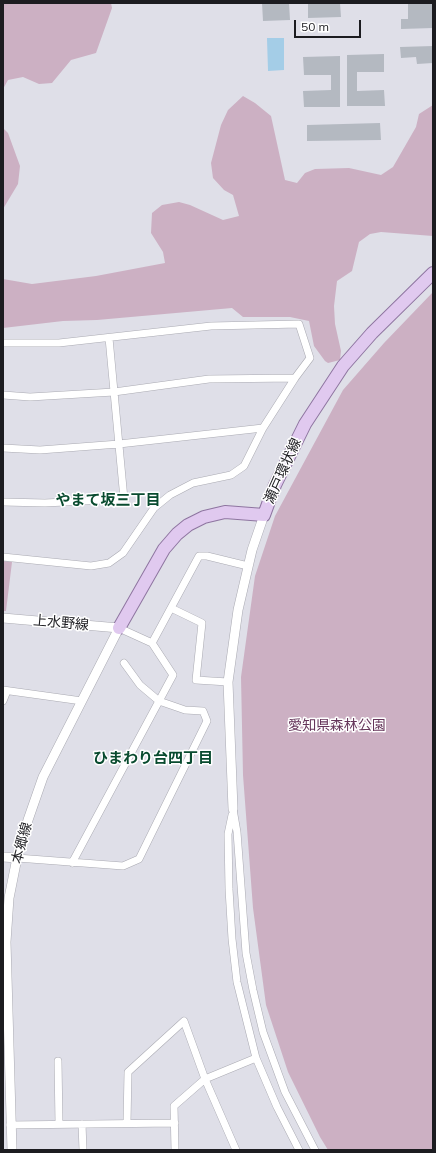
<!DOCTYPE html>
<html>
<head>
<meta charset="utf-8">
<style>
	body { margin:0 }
	#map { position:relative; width:436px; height:1153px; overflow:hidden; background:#dfdfe8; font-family:Mulish,sans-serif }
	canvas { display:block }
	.frame { position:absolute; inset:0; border:4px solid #1c1c20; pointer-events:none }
	.scale { position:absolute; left:294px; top:20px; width:67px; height:18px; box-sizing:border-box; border:2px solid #1c1c20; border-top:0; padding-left:5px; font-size:12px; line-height:14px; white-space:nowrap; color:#1c1c20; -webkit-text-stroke:3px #fff; paint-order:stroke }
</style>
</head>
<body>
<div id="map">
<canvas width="436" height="1153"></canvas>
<div class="frame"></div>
<div class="scale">50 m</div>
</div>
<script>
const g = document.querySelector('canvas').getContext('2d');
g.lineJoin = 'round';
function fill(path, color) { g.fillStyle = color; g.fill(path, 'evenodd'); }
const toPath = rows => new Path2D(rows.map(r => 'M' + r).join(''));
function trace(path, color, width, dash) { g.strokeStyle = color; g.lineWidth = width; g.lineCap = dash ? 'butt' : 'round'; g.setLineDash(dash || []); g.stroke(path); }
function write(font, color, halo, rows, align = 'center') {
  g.font = font + ' Mulish,"Noto Sans JP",sans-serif'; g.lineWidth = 3; g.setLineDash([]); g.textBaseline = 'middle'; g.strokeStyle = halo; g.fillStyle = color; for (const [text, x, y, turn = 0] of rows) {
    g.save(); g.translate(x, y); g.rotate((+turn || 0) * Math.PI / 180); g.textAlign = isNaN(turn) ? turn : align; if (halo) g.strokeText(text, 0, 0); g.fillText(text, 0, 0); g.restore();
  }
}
const green = toPath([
	[3,3,111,3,112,8,96,53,71,60,52,83,39,84,23,77,8,80,3,89],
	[243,96,255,103,271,116,285,180,297,183,305,173,315,169,349,168,381,175,393,167,416,127,419,114,433,105,433,236,381,232,370,234,359,242,352,271,337,281,334,306,335,324,341,351,340,360,328,363,325,361,314,346,309,321,290,317,243,317,232,308,97,320,63,321,3,328,3,279,32,284,96,276,165,263,163,252,151,233,152,213,162,205,179,202,190,205,223,220,239,216,233,195,224,190,213,178,211,163,221,125,228,110],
	[3,128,8,133,20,166,18,184,3,209],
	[433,292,433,1150,328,1150,320,1137,288,1072,266,1005,253,908,243,775,241,677,255,576,275,516,343,390,384,343],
	[3,561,12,562,6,611,3,611]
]);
const water = toPath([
	[267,38,284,38,284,70,268,71]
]);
const building = toPath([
	[262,3,289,3,290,20,263,21],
	[308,3,340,3,341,17,308,18],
	[408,3,433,3,433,28,401,29,401,19,408,19],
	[433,46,433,63,417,64,416,57,401,58,400,47],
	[384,54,384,72,357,72,357,91,384,90,385,106,347,106,347,55],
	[340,56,340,107,304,107,303,91,331,90,331,75,304,75,303,57],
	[380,123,381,140,307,141,307,125]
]);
const minor = toPath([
	[3,343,59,343,211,326,299,324,310,358,295,378,263,428,244,466,231,475,193,483,170,495,154,508,123,553,109,563,91,566,3,557],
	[3,395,30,397,114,392,209,379,295,378],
	[3,448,40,450,119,444,263,428],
	[3,502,45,503,124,499,109,338],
	[171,608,202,623,196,680,228,682],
	[152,643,199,556,207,556,248,566],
	[3,690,82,701],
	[3,701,7,691],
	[233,809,237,832,246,953,253,990,263,1032,285,1092,315,1150],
	[232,815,228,834,229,889,232,939,237,982,256,1058,277,1107,299,1150],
	[17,858,123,866,139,859,207,721,203,711,185,710,159,701,140,685,124,663],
	[72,863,173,675,152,643,119,628],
	[58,1061,59,1124],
	[127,1123,128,1072,184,1021,205,1079,236,1150],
	[82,1124,83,1150],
	[10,1125,175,1123],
	[175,1150,174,1106,205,1079,256,1058]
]);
const tertiary = toPath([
	[3,618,119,628,43,777,28,820,17,858,9,898,6,942,12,1150],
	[233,809,228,682,238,610,252,550,264,515],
	[3,857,17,858]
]);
const primary = toPath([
	[119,628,164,549,177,534,188,525,204,517,225,512,264,515,275,485,305,424,343,366,372,333,433,273]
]);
const streetNames = [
	["瀬戸環状線",283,471,-66],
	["上水野線",61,623,5],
	["本郷線",22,843,-75]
];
const parkNames = [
	["愛知県森林公園",337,726]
];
const neighbourhoodNames = [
	["やまて坂三丁目",108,500],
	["ひまわり台四丁目",153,758]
];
fill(green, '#ccb0c3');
fill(water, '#a4cde7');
fill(building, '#b4b9c1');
trace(minor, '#aaaab2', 8);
trace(tertiary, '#aaaab2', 10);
trace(primary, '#8e75a0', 14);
trace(minor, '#fff', 7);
trace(tertiary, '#fff', 9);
trace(primary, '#e0c9ef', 12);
write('14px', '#1c1c20', '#fff', streetNames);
write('14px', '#65355a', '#fff', parkNames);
write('bold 15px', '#094b2f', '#fff', neighbourhoodNames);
</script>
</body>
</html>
